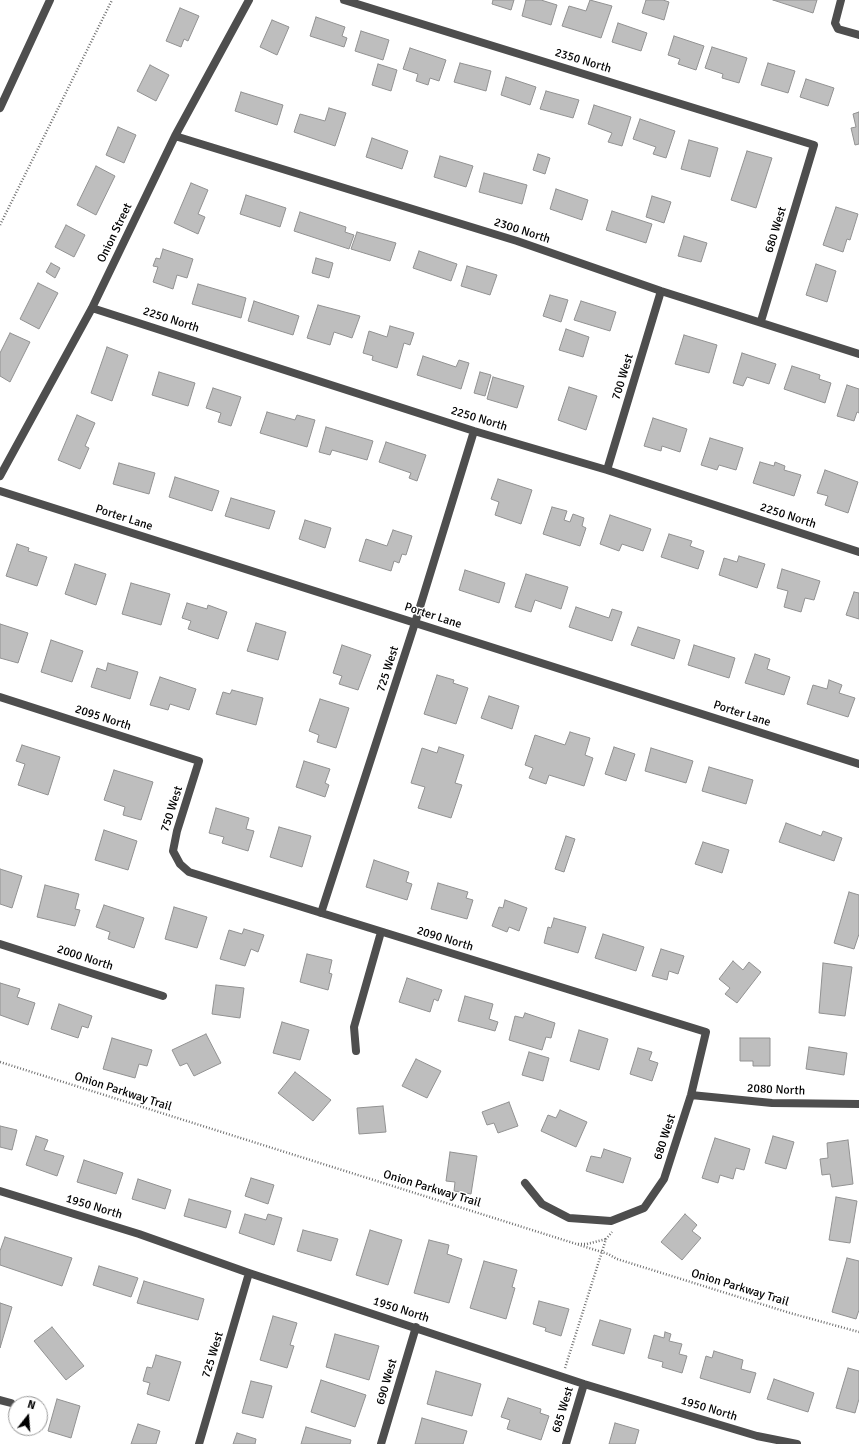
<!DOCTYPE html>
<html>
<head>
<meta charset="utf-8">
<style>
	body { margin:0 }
	#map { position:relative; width:859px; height:1444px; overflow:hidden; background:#fff; font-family:Signika,sans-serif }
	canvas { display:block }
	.north { position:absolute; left:8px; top:1396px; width:40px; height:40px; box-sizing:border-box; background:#fff; border:1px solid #999; border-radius:50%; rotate:17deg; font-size:11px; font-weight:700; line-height:16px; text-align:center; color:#000 }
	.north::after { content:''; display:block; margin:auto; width:14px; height:18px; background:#000; clip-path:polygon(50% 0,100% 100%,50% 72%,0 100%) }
</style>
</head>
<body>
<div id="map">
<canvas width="859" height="1444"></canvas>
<div class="north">N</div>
</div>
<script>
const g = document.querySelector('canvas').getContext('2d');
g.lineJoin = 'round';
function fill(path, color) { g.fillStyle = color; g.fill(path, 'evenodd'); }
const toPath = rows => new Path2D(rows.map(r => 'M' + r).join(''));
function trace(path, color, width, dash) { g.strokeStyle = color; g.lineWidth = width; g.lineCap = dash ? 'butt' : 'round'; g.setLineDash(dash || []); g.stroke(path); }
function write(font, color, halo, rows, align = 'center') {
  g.font = font + ' Signika,sans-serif'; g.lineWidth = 3; g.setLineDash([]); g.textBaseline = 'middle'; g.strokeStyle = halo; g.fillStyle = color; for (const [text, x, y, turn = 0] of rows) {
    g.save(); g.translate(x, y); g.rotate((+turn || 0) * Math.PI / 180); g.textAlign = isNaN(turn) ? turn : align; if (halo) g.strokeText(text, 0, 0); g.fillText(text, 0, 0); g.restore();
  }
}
const building = toPath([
	[493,0,514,0,511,10,492,4,493,0],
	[526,0,541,0,557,5,551,25,522,16,526,0],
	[590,0,612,6,601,38,562,26,569,6,586,11,590,0],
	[646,0,663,0,669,2,664,20,642,13,646,0],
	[773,0,817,0,813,13,773,0],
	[180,8,199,16,188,41,184,39,181,47,166,41,180,8],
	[316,17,345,27,342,36,347,38,344,47,310,36,316,17],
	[272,20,289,27,277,55,260,47,272,20],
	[618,23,647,33,641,51,612,42,618,23],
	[361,31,389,40,383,60,355,51,361,31],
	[674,36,704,46,696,70,678,64,680,59,668,55,674,36],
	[712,47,747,58,739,83,722,78,723,74,705,68,712,47],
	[410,48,446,60,439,81,430,78,428,85,416,81,418,74,403,69,410,48],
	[460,63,491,71,486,91,454,82,460,63],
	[768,63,795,71,788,93,761,85,768,63],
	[378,64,397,70,391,91,372,85,378,64],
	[150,65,169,75,156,101,137,91,150,65],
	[506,77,536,87,530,105,501,95,506,77],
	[806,79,834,88,828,106,800,97,806,79],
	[546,91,579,100,573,118,540,109,546,91],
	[241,92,283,105,277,125,235,111,241,92],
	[594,105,631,117,622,146,608,142,612,133,588,124,594,105],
	[329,108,346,113,335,146,294,132,300,114,325,121,329,108],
	[859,112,859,144,855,145,851,128,856,127,853,114,859,112],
	[640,119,675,131,666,158,653,154,656,147,633,139,640,119],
	[118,127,136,135,124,163,106,155,118,127],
	[372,138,408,151,402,169,366,157,372,138],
	[689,140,718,148,710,177,681,169,689,140],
	[747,151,772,158,756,208,731,200,747,151],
	[538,154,550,158,545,174,533,170,538,154],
	[440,156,473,166,466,187,434,177,440,156],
	[96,166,115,176,96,215,77,205,96,166],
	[484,173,527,185,522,204,479,192,484,173],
	[191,183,208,190,198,214,205,217,198,234,174,223,191,183],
	[556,189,588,200,582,220,550,209,556,189],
	[246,195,286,208,280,227,240,214,246,195],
	[652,196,671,202,664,223,646,217,652,196],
	[836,207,858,214,850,240,847,239,843,252,823,245,836,207],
	[612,211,652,224,646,243,606,230,612,211],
	[300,212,346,227,345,232,354,235,349,249,294,231,300,212],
	[66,225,85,235,74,257,55,247,66,225],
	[357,232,396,243,390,261,351,249,357,232],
	[684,236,707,243,701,262,678,256,684,236],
	[163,249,193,259,187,278,177,275,173,289,153,282,158,267,153,266,156,258,160,259,163,249],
	[419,251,457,264,451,281,413,268,419,251],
	[316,258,333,263,329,278,312,273,316,258],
	[51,263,60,268,55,278,46,272,51,263],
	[816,264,836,271,827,302,806,295,816,264],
	[467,266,497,275,490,295,461,286,467,266],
	[38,283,58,293,39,329,20,319,38,283],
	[198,284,246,298,241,318,192,304,198,284],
	[550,295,568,300,561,322,543,316,550,295],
	[254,301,299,316,293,335,248,321,254,301],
	[581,301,616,312,610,331,574,320,581,301],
	[318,305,360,316,352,338,334,332,330,345,307,338,318,305],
	[390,326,414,333,410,345,404,343,397,368,372,360,373,356,363,353,369,331,387,337,390,326],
	[566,329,589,337,583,357,559,350,566,329],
	[10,333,30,342,10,382,0,376,0,353,10,333],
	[684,335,717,345,709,373,675,364,684,335],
	[107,347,128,355,112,401,91,393,107,347],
	[742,353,776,364,769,384,747,377,743,386,733,383,742,353],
	[423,356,456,367,459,360,469,363,461,389,417,375,423,356],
	[792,366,820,375,819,379,831,383,825,403,784,389,792,366],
	[159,372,195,383,188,406,152,395,159,372],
	[480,372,491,375,485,396,474,393,480,372],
	[493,377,524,386,517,408,487,399,493,377],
	[847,385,859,389,859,413,857,412,854,421,837,416,847,385],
	[569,387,597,396,586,430,558,420,569,387],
	[213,388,241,397,231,426,218,422,221,413,206,408,213,388],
	[267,412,295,420,297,415,315,420,307,447,260,433,267,412],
	[77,415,95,423,85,446,89,448,80,469,58,460,77,415],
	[653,418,687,429,680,452,662,446,661,451,644,446,653,418],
	[326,427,373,441,367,460,332,450,330,455,319,452,326,427],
	[710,438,743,448,736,470,719,465,717,470,701,465,710,438],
	[386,442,426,455,417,481,409,478,411,473,379,462,386,442],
	[760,462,774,466,775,462,785,466,784,470,801,475,794,496,753,483,760,462],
	[119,463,155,473,149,494,113,484,119,463],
	[825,470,858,482,848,513,825,505,828,496,817,493,825,470],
	[175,477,219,491,212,511,169,497,175,477],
	[498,479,532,490,521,524,495,515,499,502,491,499,498,479],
	[231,498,275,511,269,529,225,516,231,498],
	[552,507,567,511,564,520,570,522,573,514,584,518,582,526,586,528,580,546,543,534,552,507],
	[610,515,651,529,643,551,622,544,619,551,600,544,610,515],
	[305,520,331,528,325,548,299,539,305,520],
	[393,530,412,536,406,555,402,554,399,563,394,561,391,571,359,561,366,539,387,546,393,530],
	[669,534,692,541,690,546,704,551,698,569,661,557,669,534],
	[17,544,29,548,28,551,47,557,37,586,6,576,17,544],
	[739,556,765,564,757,588,719,575,724,558,737,562,739,556],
	[75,564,106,574,96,605,65,594,75,564],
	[782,569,820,581,814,600,805,598,801,612,784,607,788,591,777,588,782,569],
	[465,570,505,583,499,603,459,590,465,570],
	[526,574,568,587,561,609,535,600,531,612,515,607,526,574],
	[131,583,170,594,161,625,122,614,131,583],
	[854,592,859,593,859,619,846,615,854,592],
	[187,603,207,609,208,605,227,612,218,639,188,629,191,621,182,618,187,603],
	[576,607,609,618,612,609,622,612,612,641,569,627,576,607],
	[256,623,286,632,278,660,247,651,256,623],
	[0,624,28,633,18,663,0,658,0,624],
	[638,627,680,640,674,659,631,645,638,627],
	[51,640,83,651,72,682,41,672,51,640],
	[342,645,371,655,358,690,339,684,342,676,333,673,342,645],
	[694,645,735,658,729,678,688,665,694,645],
	[755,654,770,659,767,669,790,677,784,695,745,683,755,654],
	[108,663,138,672,130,699,91,687,97,668,106,671,108,663],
	[437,675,454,680,453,683,468,688,456,724,424,714,437,675],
	[160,677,196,689,189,710,170,704,168,710,150,705,160,677],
	[829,680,842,685,839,693,855,698,848,717,807,704,813,685,827,689,829,680],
	[232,690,263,698,256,725,216,714,223,692,230,694,232,690],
	[489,696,519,706,512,729,481,718,489,696],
	[320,699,349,708,336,748,317,742,319,735,309,731,320,699],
	[570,732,590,738,585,755,593,758,584,786,549,775,546,784,529,778,533,768,525,765,535,735,565,745,570,732],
	[22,745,60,757,48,795,18,785,25,764,16,761,22,745],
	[439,747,464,755,455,783,462,785,451,818,418,808,425,787,411,783,422,748,437,753,439,747],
	[614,747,635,754,626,781,605,774,614,747],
	[651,748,693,761,686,783,645,771,651,748],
	[304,761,330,769,325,783,329,785,325,797,296,787,304,761],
	[709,767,753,780,746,804,702,791,709,767],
	[114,770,153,782,141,820,123,815,125,807,104,800,114,770],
	[216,808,249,818,246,829,254,831,248,851,222,843,224,837,209,833,216,808],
	[786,823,821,836,823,831,842,838,834,861,779,842,786,823],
	[279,827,311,836,302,867,270,857,279,827],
	[104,830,137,841,128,870,95,860,104,830],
	[566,836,575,839,564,872,555,869,566,836],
	[703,842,729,850,722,873,695,864,703,842],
	[374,860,409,872,406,882,412,884,407,900,366,887,374,860],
	[0,869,22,876,12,908,0,904,0,869],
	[438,883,468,892,466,898,473,900,467,919,431,909,438,883],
	[45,885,79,894,75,909,80,910,75,926,37,917,45,885],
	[849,892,859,895,859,934,854,949,834,943,849,892],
	[505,900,527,908,519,931,509,927,507,932,492,926,499,907,503,908,505,900],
	[104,905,144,918,134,948,108,939,110,932,96,927,104,905],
	[174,907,207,917,197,948,165,939,174,907],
	[554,918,586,927,578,953,544,943,548,927,551,928,554,918],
	[244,929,264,935,258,952,251,949,245,966,220,959,229,930,242,934,244,929],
	[603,934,644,947,636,971,595,958,603,934],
	[661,949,684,956,678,974,669,971,667,980,652,976,661,949],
	[307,954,332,960,329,973,332,974,328,990,300,982,307,954],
	[733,961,743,970,749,962,761,972,737,1003,725,994,730,988,719,979,733,961],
	[823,963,852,967,845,1016,819,1013,823,963],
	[407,978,442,990,438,1001,434,999,430,1012,399,1002,407,978],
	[0,983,20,989,17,997,35,1003,28,1025,0,1015,0,983],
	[216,985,244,988,240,1018,212,1014,216,985],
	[465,996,493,1004,489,1019,498,1022,495,1031,458,1021,465,996],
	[59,1004,92,1016,88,1028,82,1026,78,1038,51,1029,59,1004],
	[525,1013,555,1023,551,1038,546,1037,542,1050,509,1040,515,1016,523,1018,525,1013],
	[282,1022,309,1030,300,1060,273,1053,282,1022],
	[579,1030,608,1039,599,1070,570,1061,579,1030],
	[206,1034,221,1063,194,1076,187,1063,180,1066,172,1050,206,1034],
	[112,1038,152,1050,147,1066,139,1064,135,1078,103,1069,112,1038],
	[740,1038,770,1038,770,1066,753,1066,753,1061,740,1061,740,1038],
	[809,1047,847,1053,844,1075,806,1069,809,1047],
	[638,1048,652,1052,649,1060,658,1063,652,1081,630,1074,638,1048],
	[529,1052,549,1058,543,1081,522,1075,529,1052],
	[416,1059,441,1071,427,1098,402,1086,416,1059],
	[295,1072,331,1100,313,1121,278,1093,295,1072],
	[509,1102,518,1126,498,1133,494,1123,487,1125,482,1112,509,1102],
	[383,1106,386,1132,359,1134,357,1108,383,1106],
	[560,1110,587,1122,576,1147,541,1131,548,1115,556,1118,560,1110],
	[0,1126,17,1130,12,1150,0,1147,0,1126],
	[36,1136,48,1140,44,1150,64,1156,57,1176,26,1165,36,1136],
	[773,1136,794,1142,786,1169,765,1163,773,1136],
	[715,1138,750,1149,744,1170,736,1168,733,1179,720,1175,718,1183,702,1178,715,1138],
	[848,1140,853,1184,832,1187,830,1174,822,1175,820,1159,828,1158,827,1143,848,1140],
	[604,1149,631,1158,623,1183,586,1171,591,1156,601,1158,604,1149],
	[450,1152,477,1156,471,1194,454,1191,455,1182,446,1181,450,1152],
	[84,1160,123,1173,116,1194,77,1182,84,1160],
	[251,1178,274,1185,268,1204,245,1196,251,1178],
	[138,1179,171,1190,165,1209,132,1199,138,1179],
	[836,1197,857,1201,850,1243,829,1240,836,1197],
	[189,1199,231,1211,226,1228,184,1216,189,1199],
	[245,1214,266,1220,268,1214,282,1218,274,1245,239,1233,245,1214],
	[685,1214,697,1225,692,1231,701,1238,682,1260,661,1242,685,1214],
	[303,1230,338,1239,331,1261,297,1251,303,1230],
	[370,1230,402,1240,388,1285,356,1275,370,1230],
	[5,1237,72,1258,62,1286,0,1265,0,1251,5,1237],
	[429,1240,449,1245,447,1254,462,1259,449,1303,414,1293,429,1240],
	[847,1258,859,1261,859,1310,856,1319,832,1312,847,1258],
	[484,1261,517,1270,512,1287,515,1288,506,1319,470,1308,484,1261],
	[99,1266,138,1278,131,1297,93,1285,99,1266],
	[144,1281,204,1299,198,1320,137,1303,144,1281],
	[539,1301,569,1309,561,1336,545,1331,546,1328,533,1324,539,1301],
	[0,1303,12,1307,0,1348,0,1303],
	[273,1316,297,1323,290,1345,294,1346,287,1368,260,1360,273,1316],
	[600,1320,631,1329,624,1354,592,1345,600,1320],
	[52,1327,84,1366,66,1380,34,1341,52,1327],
	[665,1332,671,1334,669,1341,682,1344,679,1354,687,1356,682,1373,662,1367,663,1362,648,1358,654,1335,664,1338,665,1332],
	[335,1334,379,1346,369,1380,326,1367,335,1334],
	[714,1351,743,1360,741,1369,756,1373,750,1393,700,1378,706,1356,712,1358,714,1351],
	[156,1355,181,1362,169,1401,147,1394,150,1383,143,1381,147,1367,152,1368,156,1355],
	[848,1368,859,1371,859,1399,855,1413,836,1408,848,1368],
	[436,1371,481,1384,472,1416,427,1404,436,1371],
	[774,1379,814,1393,808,1412,767,1399,774,1379],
	[321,1380,366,1395,355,1427,311,1412,321,1380],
	[251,1381,272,1386,263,1418,242,1413,251,1381],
	[508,1398,541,1409,540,1413,549,1416,541,1440,507,1429,510,1420,501,1417,508,1398],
	[57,1399,80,1406,71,1438,48,1431,57,1399],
	[422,1418,467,1431,463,1444,415,1444,422,1418],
	[615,1423,639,1430,635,1444,609,1444,615,1423],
	[138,1424,160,1431,156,1444,131,1444,138,1424],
	[306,1427,351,1440,350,1444,301,1444,306,1427],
	[237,1433,256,1439,255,1444,233,1444,237,1433]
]);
const path = toPath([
	[0,225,112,0],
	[0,1062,608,1254,617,1259,790,1313,859,1332],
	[578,1244,587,1244,606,1239],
	[565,1368,606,1239,612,1232]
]);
const service = toPath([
	[841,0,835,23,838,29,859,35]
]);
const minor = toPath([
	[344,0,814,145,761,321],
	[0,108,50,0],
	[175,136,517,241,661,291,859,354],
	[92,308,474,431,607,470,859,552],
	[607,470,661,291],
	[0,476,92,308,175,136,249,0],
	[0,697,199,761,177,831,173,851,180,864,189,872,706,1032,691,1095,664,1179,644,1208,611,1221,569,1218,542,1204,525,1183],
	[321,913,415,623,474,431],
	[0,944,163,996],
	[356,1051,354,1027,381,932],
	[691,1095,772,1103,859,1104],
	[0,1191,139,1234,249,1273,584,1384,757,1436,797,1444],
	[0,1400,11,1403],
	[199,1444,249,1273],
	[381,1444,416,1327],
	[566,1444,584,1384]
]);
const tertiary = toPath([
	[0,491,859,764]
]);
const streetNames = [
	["2350 North",583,61,17],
	["680 West",776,230,-73],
	["2300 North",522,231,18],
	["Onion Street",115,233,-64],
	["2250 North",171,320,18],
	["700 West",623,377,-73],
	["2250 North",479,419,17],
	["2250 North",788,516,18],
	["Porter Lane",124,518,18],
	["Porter Lane",433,616,18],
	["725 West",388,669,-72],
	["Porter Lane",742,714,18],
	["2095 North",103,718,18],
	["750 West",172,809,-72],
	["2090 North",445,939,17],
	["2000 North",85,958,18],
	["2080 North",776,1090,3],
	["Onion Parkway Trail",123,1092,18],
	["680 West",665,1137,-72],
	["Onion Parkway Trail",432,1189,17],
	["1950 North",94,1207,17],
	["Onion Parkway Trail",740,1288,17],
	["1950 North",401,1310,18],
	["725 West",213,1355,-73],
	["690 West",387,1382,-74],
	["1950 North",709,1409,17],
	["685 West",563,1410,-73]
];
fill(building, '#bebebe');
trace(building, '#929292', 1);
trace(path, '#707070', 2.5, [1, 2]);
trace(service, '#4e4e4e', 8);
trace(minor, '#4e4e4e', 8);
trace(tertiary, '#4e4e4e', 8);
write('12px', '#000', '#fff', streetNames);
</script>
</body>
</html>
